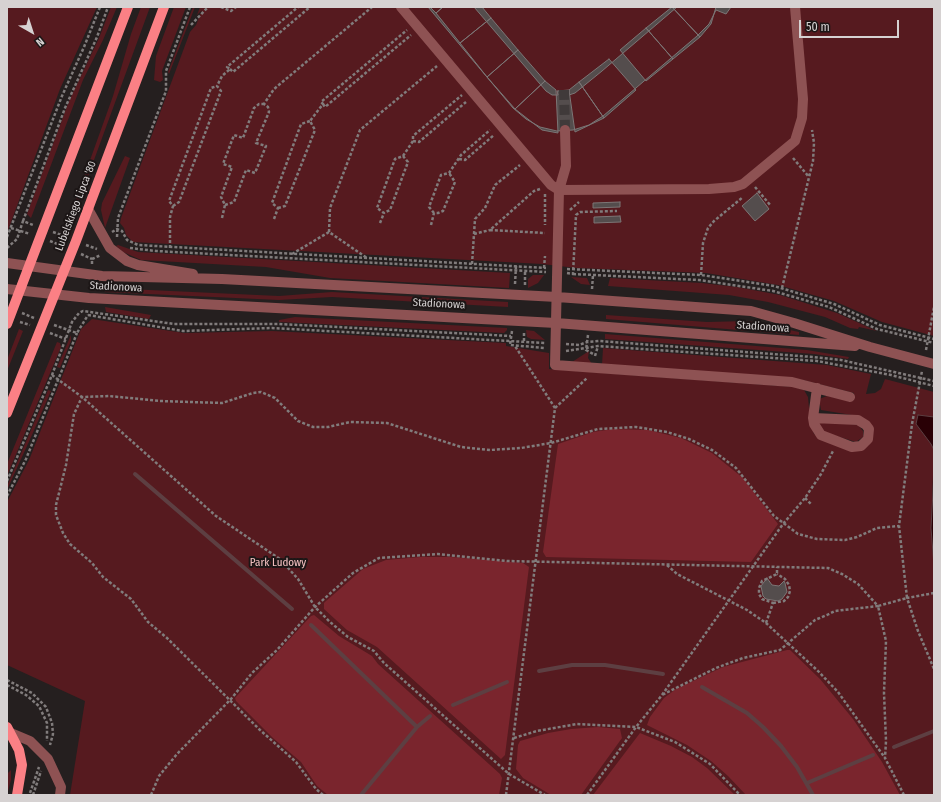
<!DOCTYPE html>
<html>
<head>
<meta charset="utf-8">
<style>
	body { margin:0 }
	#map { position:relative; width:941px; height:802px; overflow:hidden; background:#251f1f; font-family:"Fira Sans Condensed",sans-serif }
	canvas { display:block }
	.frame { position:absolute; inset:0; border:8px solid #d6d2d2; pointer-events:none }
	.north { position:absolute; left:12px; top:12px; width:40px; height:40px; -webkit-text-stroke:3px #1c1616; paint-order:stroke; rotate:141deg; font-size:11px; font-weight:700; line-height:16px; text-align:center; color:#d6d2d2 }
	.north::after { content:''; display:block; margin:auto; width:14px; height:18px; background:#d6d2d2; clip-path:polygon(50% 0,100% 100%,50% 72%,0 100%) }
	.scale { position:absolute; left:799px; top:20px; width:100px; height:18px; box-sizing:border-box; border:2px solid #d6d2d2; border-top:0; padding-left:5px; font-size:12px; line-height:14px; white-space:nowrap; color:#d6d2d2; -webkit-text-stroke:3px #1c1616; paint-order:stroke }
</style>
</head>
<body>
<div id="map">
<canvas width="941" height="802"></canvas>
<div class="frame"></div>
<div class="north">N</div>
<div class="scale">50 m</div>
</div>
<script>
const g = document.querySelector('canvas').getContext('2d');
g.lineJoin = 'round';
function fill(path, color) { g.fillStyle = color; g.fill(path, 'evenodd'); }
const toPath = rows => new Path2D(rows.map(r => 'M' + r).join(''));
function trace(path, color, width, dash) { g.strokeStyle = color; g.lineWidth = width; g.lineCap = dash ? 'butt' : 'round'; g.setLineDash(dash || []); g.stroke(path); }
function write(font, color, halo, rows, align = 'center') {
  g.font = font + ' "Fira Sans Condensed",sans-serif'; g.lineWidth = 4; g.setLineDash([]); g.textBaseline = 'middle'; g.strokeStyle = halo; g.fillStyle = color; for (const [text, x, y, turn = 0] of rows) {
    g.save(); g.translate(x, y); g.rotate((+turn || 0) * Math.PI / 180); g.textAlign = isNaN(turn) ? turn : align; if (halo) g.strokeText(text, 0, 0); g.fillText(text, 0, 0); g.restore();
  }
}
const green = toPath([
	[7,7,97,7,60,89,7,233],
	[111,7,117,7,103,40,83,80,31,218,27,214,69,101,99,38],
	[141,7,150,7,68,231,65,230,113,96,131,34],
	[174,7,186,7,162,71,163,80,160,82,154,80,156,56],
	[193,7,195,7,169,74,168,72],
	[200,7,934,7,934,336,882,322,834,301,778,285,706,273,576,268,542,264,133,242,126,235,124,228,120,223,121,218,190,32,196,25,202,10,197,15],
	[125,156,130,158,105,228,101,210,102,203],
	[118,245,138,252,510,273,509,288,330,278,266,267,141,260,123,252,116,246],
	[533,275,544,275,538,283,528,288,528,279],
	[571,277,587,278,590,285,581,284],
	[610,278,702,283,737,287,780,295,837,313,877,331,859,327,858,329,850,328,825,317,768,302,729,295,608,286],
	[106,288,279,296,332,292,508,302,508,307,332,297,279,300,105,292],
	[105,307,151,315,149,319,106,312],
	[606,315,707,322,748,321,799,332,799,335,606,319],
	[295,317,507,328,507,330,504,333,279,322,279,320],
	[92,319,184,333,272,331,506,343,506,346,549,353,549,369,795,387,804,390,808,397,810,419,814,434,851,449,871,440,858,416,821,410,819,399,827,396,853,401,854,393,803,380,602,365,603,348,827,365,871,374,866,394,875,393,881,389,885,379,934,392,934,417,918,415,916,424,931,444,934,450,931,528,934,566,934,795,70,795,85,701,7,665,7,502,29,460,81,329],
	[19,329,23,331,7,371,7,360],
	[526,330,534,331,545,340,531,339,527,337],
	[605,334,807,350,849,357,848,359,814,354,605,339],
	[71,335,71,341,60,368,57,367],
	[57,342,60,343,61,347,7,476,7,464],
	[589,351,588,358,592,364,572,362],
	[48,390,51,391,32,435,7,490,7,486],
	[818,420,858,425,863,431,863,437,856,442,826,433,821,429],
	[11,770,11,780,7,795,7,774]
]);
const forest = toPath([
	[613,429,648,430,681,438,712,453,743,478,778,524,751,562,546,557,543,552,558,444,593,432],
	[420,557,451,557,523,563,529,567,505,755,501,759,377,647,347,630,324,609,324,603,326,601,363,569,386,560],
	[314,615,339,636,372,656,378,664,500,774,502,778,499,795,328,795,317,786,301,762,273,738,236,701,235,698,311,616],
	[787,650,790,650,820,679,853,719,882,762,900,795,746,795,728,776,711,761,687,745,647,725,650,717,664,698,676,689,723,667],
	[598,727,620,729,622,738,581,795,551,795,523,778,516,769,518,745,520,741,548,733,571,729],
	[640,733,671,746,692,757,707,768,735,795,593,795]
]);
const water = toPath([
	[918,415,934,417,934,450,931,444,916,424,918,415],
	[934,473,934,566,931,528,934,473]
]);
const stream = toPath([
	[135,474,292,609],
	[311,625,417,727],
	[539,671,572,665,605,665,663,674],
	[702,687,747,713,763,727,781,746,797,767,813,795],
	[453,705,507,682],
	[894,747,934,731],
	[807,783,873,755],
	[361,795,417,727,430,716]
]);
const building = toPath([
	[428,7,474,7,546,91,552,95,558,95,557,91,569,90,569,95,575,93,602,71,677,7,731,7,726,14,716,10,709,24,697,36,603,116,589,125,573,130,557,131,540,127,526,119,513,108,428,7],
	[430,7,443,7,436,13,430,7],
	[443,7,482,7,491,18,460,43,436,13,443,7],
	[672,7,716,7,711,24,700,37,672,7],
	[672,7,700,37,673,59,646,28,672,7],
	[491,18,518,50,487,77,460,43,491,18],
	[646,28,673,59,646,81,620,50,646,28],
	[518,50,545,81,515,109,487,77,518,50],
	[609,59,636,90,604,118,579,82,609,59],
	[545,81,556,90,558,133,542,130,515,109,545,81],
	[579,82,604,118,575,132,569,90,579,82],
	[757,193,769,209,755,221,742,206,757,193],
	[620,202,620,207,593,208,593,203,620,202],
	[620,216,621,222,594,223,594,217,620,216],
	[767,578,772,585,779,586,784,581,785,583,787,592,782,599,778,601,766,599,763,596,761,586,767,578]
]);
const minorTunnel = toPath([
	[564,90,565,130]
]);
const path = toPath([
	[221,7,231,11,236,7],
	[191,25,208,7],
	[230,69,233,72,310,7],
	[323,104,325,107,411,35],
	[413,141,419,142,466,102],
	[403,156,413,141,413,136,462,95],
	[793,158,809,177],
	[459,159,465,160,494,135],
	[755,187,771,206],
	[540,189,534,191,490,230,545,233],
	[545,194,545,225],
	[225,205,234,202,246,170,255,173,266,146,256,143,269,112,268,107,264,104,274,89,372,7],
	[173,206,179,202,221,91,217,86,222,76,230,69,227,67,298,7],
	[278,208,285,206,315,130,310,121,323,104,321,102,407,30],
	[570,210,579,202],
	[434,213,429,207,441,175,449,173,461,155,490,130],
	[222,218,225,205,221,197,232,167,223,164,234,135,243,138,254,108,259,104,264,104],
	[274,219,278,208,272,203,301,124,310,121],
	[23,221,65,108,97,37,108,7],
	[380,223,384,213,377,208,395,159,403,156,408,162,390,210,384,213],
	[431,225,434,213,438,213,443,211,455,182,449,173],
	[11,228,30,234],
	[53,232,67,237],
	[112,232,117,229,122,231,127,240,138,245,546,268],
	[329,232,330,208,360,130,437,66],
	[474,234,490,230],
	[7,237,62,96,84,47,100,7],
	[117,237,118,218,166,91,166,71,190,7],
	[50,241,62,246],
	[86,245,97,249],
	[7,248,17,239,23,221,33,225],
	[130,248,156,251,546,272],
	[170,248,170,217,173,206,169,201,211,88,217,86],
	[81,254,92,259],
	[292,254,329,232,367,258],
	[92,264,92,259,101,255],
	[472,264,475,219,485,208,495,185,520,165],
	[544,268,545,256],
	[567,269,701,275,774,286,834,304,880,325,934,339],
	[567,273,573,274,576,215,580,212,617,211],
	[573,274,699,280,773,291,829,307,877,329,934,343],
	[701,275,703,243,708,228,714,221,743,197],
	[515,284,516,266],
	[525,285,525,271],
	[782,288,813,161,814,143,812,130],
	[592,289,593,275],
	[22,313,34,318],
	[88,315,183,331,272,328,545,343],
	[20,322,30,325],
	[54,325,77,333,88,315],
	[512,331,510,345,545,348],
	[50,333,66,339],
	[588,335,586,350,595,355],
	[524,341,524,331],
	[566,344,579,345,587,342,599,341,813,357,841,360,934,381],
	[926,350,934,307],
	[566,351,598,346,817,361,891,375,934,386],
	[595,356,598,346],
	[52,375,82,397,216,516,280,559,298,579,315,607,330,622,348,637,374,651,384,663,509,774,545,795],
	[555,408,587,378],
	[7,481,52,375,72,322,79,313,83,311,174,324,279,324,511,336],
	[7,496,26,459,77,333],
	[805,498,811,504],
	[667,565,677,574,747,610,766,623,818,671,838,692,885,758],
	[934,593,907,598,918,631,934,669],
	[773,603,784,601,788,597,790,591,789,585,785,579,777,574],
	[766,623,773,603,762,599,759,594,759,588,762,581,777,574,777,567],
	[7,680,32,693,46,707,52,723,53,734,50,745],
	[7,685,26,695,39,706,47,723,47,741],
	[514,738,537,731,577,724,636,727,675,742,710,764,740,795],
	[30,793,39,767],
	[33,795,41,771],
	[151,795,159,776,177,754,231,699,252,673,277,650,315,607,353,573,379,558,438,554,507,561,828,568,842,574,858,584,878,606,835,611,827,615,815,620,780,650,743,658,716,668,662,695],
	[323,795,316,789,296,762,260,730,167,638,148,622,131,599,103,577,92,563,70,544,63,533,56,515,56,505,66,465,74,414,82,397,109,396,160,401,222,403,253,393,261,392,275,398,298,421,313,427,328,427,350,422,387,423,461,447,490,450,521,448,551,443,598,429,636,427,667,432,689,439,712,450,736,468,774,516,798,534,817,539,845,540,857,537,877,528,899,526],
	[506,795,555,408,515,346],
	[587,795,636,727,662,695,783,524,805,498,821,474,833,451],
	[904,795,885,758,886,741,884,693,886,641,878,606,907,598,899,526,912,424,922,371]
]);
const minor = toPath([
	[401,7,551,185,559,190,709,189,734,187,743,184,795,141,802,118,803,99,795,7],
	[565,130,566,166,559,190,555,365,792,382,850,397],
	[88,209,110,248,127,261,138,265,193,274],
	[7,263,102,276,222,279,557,297,751,311,794,323,870,347,934,364],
	[7,289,89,298,556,323,855,346],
	[813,418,858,420,866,425,869,429,868,439,861,446,852,447,821,435,814,424,813,418,817,388],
	[11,733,30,741,48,759,61,787,60,795]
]);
const major = toPath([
	[7,324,128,7],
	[7,413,76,241,164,7],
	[7,727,19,750,22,765,17,795]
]);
const streetNames = [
	["Lubelskiego Lipca '80",76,206,-69],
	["Stadionowa",116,287,3],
	["Stadionowa",439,304,3],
	["Stadionowa",763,327,4]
];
const parkNames = [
	["Park Ludowy",278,563]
];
fill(green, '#561a1f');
fill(forest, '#7a252d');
fill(water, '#290005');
trace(water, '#5d3f42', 1);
trace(stream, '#5d3f42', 4);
fill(building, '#544d4d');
trace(building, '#7c7575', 1);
trace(minorTunnel, '#403a3a', 10, [10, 5]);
trace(path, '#817c7c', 2.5, [3, 2]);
trace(minor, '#8e5253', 10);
trace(major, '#fb8085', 10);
write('11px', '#d6d2d2', '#1c1616', streetNames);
write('11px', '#f6c2c2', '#1c1616', parkNames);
</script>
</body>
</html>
